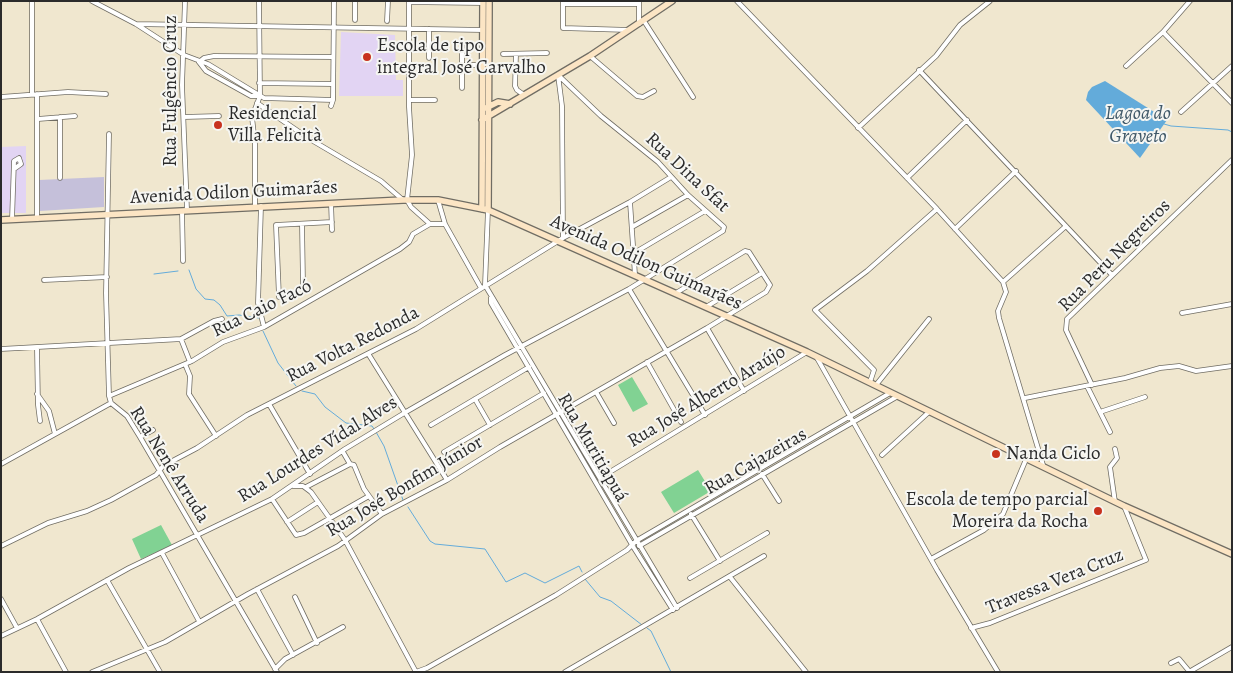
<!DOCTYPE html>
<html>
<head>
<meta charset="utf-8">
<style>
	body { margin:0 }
	#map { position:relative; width:1233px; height:673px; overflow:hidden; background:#f0e7cf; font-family:Alegreya,serif }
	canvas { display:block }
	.frame { position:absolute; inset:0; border:2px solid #2b2b2b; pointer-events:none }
</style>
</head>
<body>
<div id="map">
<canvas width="1233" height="673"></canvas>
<div class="frame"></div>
</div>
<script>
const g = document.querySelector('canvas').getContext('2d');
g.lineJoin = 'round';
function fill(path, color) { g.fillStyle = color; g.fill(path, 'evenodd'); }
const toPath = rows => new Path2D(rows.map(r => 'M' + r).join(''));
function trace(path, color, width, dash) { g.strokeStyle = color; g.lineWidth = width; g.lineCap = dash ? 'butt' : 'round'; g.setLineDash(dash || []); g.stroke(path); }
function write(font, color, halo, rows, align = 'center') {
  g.font = font + ' Alegreya,serif'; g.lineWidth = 4; g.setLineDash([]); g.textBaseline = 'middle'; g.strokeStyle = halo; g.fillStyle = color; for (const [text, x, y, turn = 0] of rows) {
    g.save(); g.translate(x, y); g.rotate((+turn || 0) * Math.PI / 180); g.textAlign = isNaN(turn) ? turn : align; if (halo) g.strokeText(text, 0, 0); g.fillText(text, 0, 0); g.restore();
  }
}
const built = toPath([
	[341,32,395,35,396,80,403,80,403,96,339,96],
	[26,146,26,213,1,213,1,147]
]);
const industrial = toPath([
	[104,177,104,207,40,211,39,180]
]);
const green = toPath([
	[632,377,648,404,633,412,618,385],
	[698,470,711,491,674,513,661,492],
	[161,525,172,545,141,559,132,539]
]);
const water = toPath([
	[1105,81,1167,120,1140,158,1086,100,1088,92,1092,87]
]);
const stream = toPath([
	[1164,124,1171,126,1228,130,1232,132],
	[189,270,196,289,205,299,214,300,220,305,227,316,239,315,259,318],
	[154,274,178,271],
	[263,331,278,363,296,386],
	[302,391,315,394,325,407,346,423,372,426,374,429],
	[376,432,384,446,403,500],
	[408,507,430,541,435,544,485,549,506,582,525,573,545,583,579,566,582,572],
	[585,579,600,597,611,601,642,625],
	[647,628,651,631,671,672]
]);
const street = toPath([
	[32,1,32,94],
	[92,1,136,24,184,55,208,64,264,98,333,100],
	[185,1,182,85,187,210],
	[409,1,409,107,412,155,407,200,411,207,430,224],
	[563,1,563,28,629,30],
	[639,1,639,24],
	[737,1,937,209,1003,282,1006,292,998,311,999,318,1043,465],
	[409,2,483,3],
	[563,4,639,4],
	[355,20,355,1],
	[387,21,388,1],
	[644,21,693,97],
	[136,24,483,30],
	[429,29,429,58],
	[1163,32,1232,103],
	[503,54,547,53],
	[516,54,515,86,517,90,524,95],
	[590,56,637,96,643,97,654,91],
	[199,62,204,58,214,56,333,57],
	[199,62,206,71,251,96,260,96],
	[462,65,483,65],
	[1126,66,1163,32,1190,1],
	[919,70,1112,275],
	[558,75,562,106,563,238],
	[259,83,333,84],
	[462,88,462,43],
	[37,94,37,219],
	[1,97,68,92,106,94],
	[410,100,435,100],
	[257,103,308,138,381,181,403,200],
	[331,106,333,100,334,1],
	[1181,112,1232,66],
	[60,117,60,178],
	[184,117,219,116],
	[38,119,75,116],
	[858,128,936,56,960,25,990,1],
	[109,134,106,293,109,396,111,403,127,416,140,437,277,672],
	[907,178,967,120],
	[438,200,445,224,481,288],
	[630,202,635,275],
	[331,203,332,230],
	[261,206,258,303,264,327],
	[255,207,255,144,252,117,260,96,259,1],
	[488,210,485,285,677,608],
	[182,211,183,261],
	[12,220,14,161,19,158,21,164,14,169],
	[302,224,303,284],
	[632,227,688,195],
	[955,229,1016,171],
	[634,253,705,211],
	[44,280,107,277],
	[1003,282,1066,226],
	[629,289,705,415],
	[279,297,276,225,332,222],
	[491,297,491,303,634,548,673,610],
	[706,307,762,273],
	[1182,313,1232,304],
	[707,328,744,391],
	[181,339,190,362],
	[37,348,38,405,40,421],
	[1,349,181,339,214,321,222,319],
	[369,355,447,480],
	[817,358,937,570,998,672],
	[647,362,681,422],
	[185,364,190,376,189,394,216,436],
	[870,382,874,370,815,310,867,271,937,209],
	[876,385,929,319],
	[1092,385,1066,330,1067,319,1232,160],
	[1087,386,1110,432],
	[596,392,614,423],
	[37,394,49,411,55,434],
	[109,396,192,361,223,342,264,327,400,249,409,242,413,234,430,224,445,224],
	[1025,398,1125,378,1160,368,1179,366,1196,371,1232,366],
	[475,399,490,425],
	[269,404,310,474],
	[1100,412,1145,397],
	[431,425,529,367],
	[140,437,153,430],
	[1115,449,1117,458,1110,467,1115,502],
	[343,452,350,464,354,465,364,489,382,514],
	[444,452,544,393],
	[882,455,930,411],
	[1,464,111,403],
	[762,474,779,501],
	[600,478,807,352],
	[293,486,303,486,311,492,345,540,416,672],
	[306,487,350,464],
	[272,499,296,535,304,533,369,496],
	[691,514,720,561],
	[287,522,318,502],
	[1,546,48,523,87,511,111,500,156,475,163,466,197,448,247,415,416,329,563,238,630,202,671,177],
	[639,546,898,396],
	[162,553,199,621],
	[931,559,984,530,1003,514,1027,457],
	[730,577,806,672],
	[690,578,767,533],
	[107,580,160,672],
	[257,589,293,655],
	[295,597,317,643],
	[1,599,17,628],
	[37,619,66,672],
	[971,628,990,623,1146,560,1124,506],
	[1,636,37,619,129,568,272,499,345,449,406,412,505,355,629,289,723,231,724,227,688,195,658,162,601,116,558,75],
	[1171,663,1179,659,1189,671],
	[275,669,285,659,343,627],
	[92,672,165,642,248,594,338,546,382,514,447,480,500,447,707,328,766,292,770,285,749,252,745,251,676,293],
	[416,672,427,668,556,595,627,550,636,541,890,393],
	[565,672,764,556],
	[1189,672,1232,647]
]);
const secondary = toPath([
	[486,108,498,102,510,104],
	[482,120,590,56,672,1],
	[482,209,483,1],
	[488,210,489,1],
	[1,220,403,200,438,200,488,210,807,352,1124,506,1232,554]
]);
const markers = [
	[367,57,5,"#c8321e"],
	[218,125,5,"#c8321e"],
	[996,454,5,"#c8321e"],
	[1098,511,5,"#c8321e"]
];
const poiNames = [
	["Escola de tipo",377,46],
	["integral José Carvalho",377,68],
	["Residencial",228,114],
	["Villa Felicità",228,136],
	["Nanda Ciclo",1006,454],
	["Escola de tempo parcial",1088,500,"right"],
	["Moreira da Rocha",1088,522,"right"]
];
const streetNames = [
	["Rua Fulgêncio Cruz",171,91,-90],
	["Rua Dina Sfat",687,173,43],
	["Avenida Odilon Guimarães",234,193,-3],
	["Rua Peru Negreiros",1115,256,-45],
	["Avenida Odilon Guimarães",646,263,24],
	["Rua Caio Facó",262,309,-26],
	["Rua Volta Redonda",353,345,-27],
	["Rua José Alberto Araújo",707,397,-31],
	["Rua Muritiapuá",592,448,60],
	["Rua Lourdes Vídal Alves",318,450,-32],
	["Rua Cajazeiras",756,462,-30],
	["Rua Nenê Arruda",169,465,58],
	["Rua José Bonfim Júnior",405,487,-31],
	["Travessa Vera Cruz",1055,582,-22]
];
const waterNames = [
	["Lagoa do",1138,114],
	["Graveto",1138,137]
];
fill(built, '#e2d4f3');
fill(industrial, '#c5c0da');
fill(green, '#81d293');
fill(water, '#63abda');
trace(stream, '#63abda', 1);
trace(street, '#706d64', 5.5);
trace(secondary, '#706d64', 8);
trace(street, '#fff', 4);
trace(secondary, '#fce5c4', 5.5);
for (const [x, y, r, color] of markers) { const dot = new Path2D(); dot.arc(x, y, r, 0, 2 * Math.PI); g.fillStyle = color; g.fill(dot); trace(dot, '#f6f6f2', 2); }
write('19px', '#2b2b2b', '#f6f6f2', poiNames, 'left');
write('19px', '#2b2b2b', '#f6f6f2', streetNames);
write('italic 20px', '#3f5868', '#f6f6f2', waterNames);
</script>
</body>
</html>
